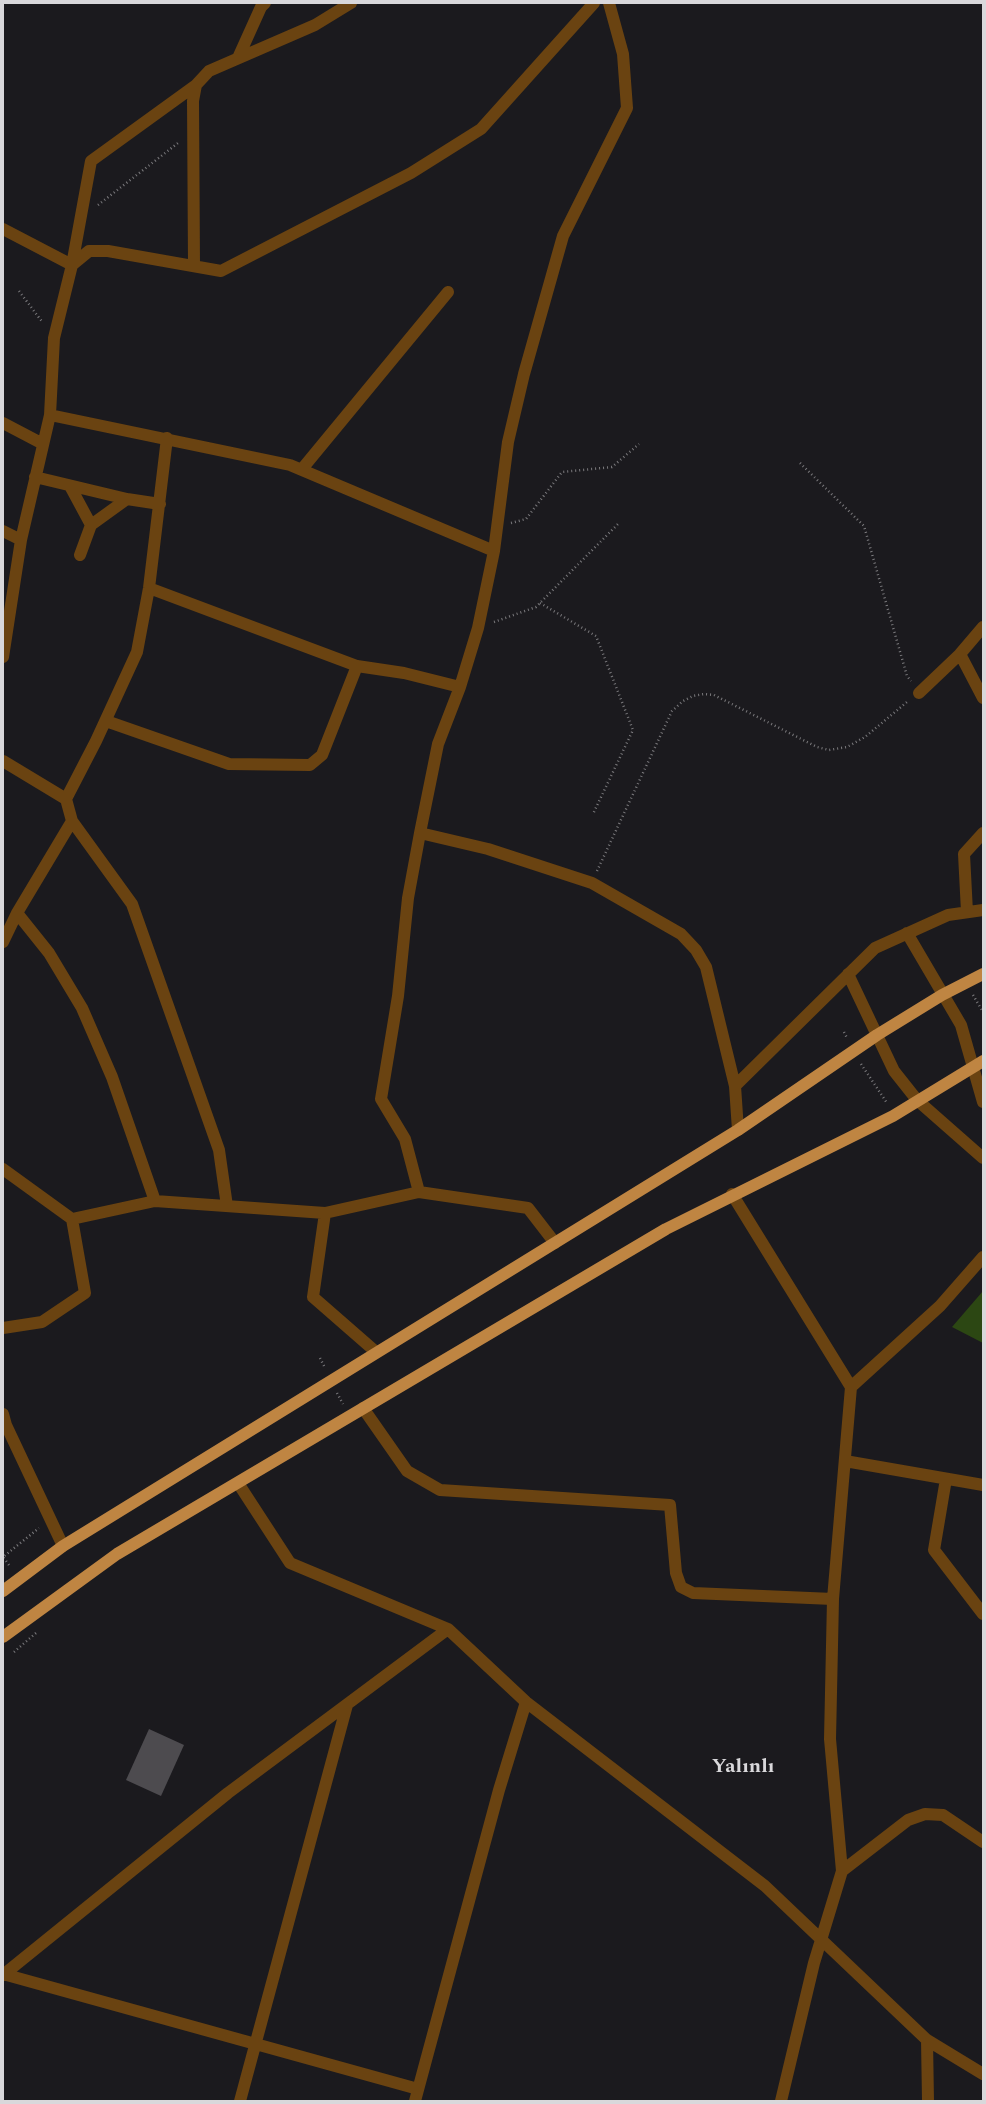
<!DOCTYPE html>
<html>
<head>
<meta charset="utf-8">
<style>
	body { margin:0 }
	#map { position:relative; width:986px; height:2104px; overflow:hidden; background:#1b1a1e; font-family:Spectral,serif }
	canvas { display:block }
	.frame { position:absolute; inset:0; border:4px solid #d9d8db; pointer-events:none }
</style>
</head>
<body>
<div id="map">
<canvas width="986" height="2104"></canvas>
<div class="frame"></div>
</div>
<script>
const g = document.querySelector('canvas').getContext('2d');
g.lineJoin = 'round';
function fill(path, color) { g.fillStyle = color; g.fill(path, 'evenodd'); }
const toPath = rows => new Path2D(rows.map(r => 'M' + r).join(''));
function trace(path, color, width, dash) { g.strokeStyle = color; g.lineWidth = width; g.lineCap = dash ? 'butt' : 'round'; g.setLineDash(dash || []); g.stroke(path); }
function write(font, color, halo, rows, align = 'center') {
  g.font = font + ' Spectral,serif'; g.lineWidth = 3; g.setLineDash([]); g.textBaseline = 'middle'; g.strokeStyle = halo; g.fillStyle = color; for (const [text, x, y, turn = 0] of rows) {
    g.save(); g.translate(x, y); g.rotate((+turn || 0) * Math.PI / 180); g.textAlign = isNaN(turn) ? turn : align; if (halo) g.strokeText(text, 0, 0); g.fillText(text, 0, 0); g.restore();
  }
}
const green = toPath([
	[983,1291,983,1343,952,1327]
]);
const building = toPath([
	[149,1729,184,1745,161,1796,126,1780]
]);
const path = toPath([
	[98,205,178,143],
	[19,291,43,323],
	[800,463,864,526,907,676,911,681],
	[511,523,526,519,562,472,612,467,639,444],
	[540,603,596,636,633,730,593,814],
	[494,622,536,607,618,524],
	[597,871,672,711,683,701,693,696,704,694,714,695,817,747,829,750,847,747,865,737,907,702],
	[973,995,983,1012],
	[844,1032,847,1038],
	[861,1064,887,1103],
	[320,1358,325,1368],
	[337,1393,343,1404],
	[9,1565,3,1557,39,1528],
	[14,1652,36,1633]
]);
const minor = toPath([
	[238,58,261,7,265,3],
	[3,229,72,265,91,161,196,85],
	[194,265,193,101,196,85,209,71,315,25,351,3],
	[50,415,290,465,494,551],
	[3,423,43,444],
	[302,469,448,292],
	[35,477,127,499,160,504],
	[70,486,91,525],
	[3,531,21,540],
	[80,555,91,525,127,499],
	[149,588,357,666,404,673,460,687],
	[983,627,960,654,983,698],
	[3,657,21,540,50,415,54,338,72,265,89,251,108,251,221,271,411,173,481,129,594,3],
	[919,693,960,654],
	[106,721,229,764,310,765,322,755,357,666],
	[3,761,66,799,72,821,132,904,219,1150,227,1206],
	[66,799,96,741,137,652,149,588,167,438],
	[420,833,488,849,592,883,681,934,696,950,706,967,735,1086,738,1130],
	[967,912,964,854,983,833],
	[17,913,49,953,82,1008,112,1077,155,1201],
	[907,933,961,1025,983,1102],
	[3,942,17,913,72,821],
	[848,974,894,1071,917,1100,983,1158],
	[735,1086,875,948,948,915,983,910],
	[3,1169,72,1219],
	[732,1194,851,1387,833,1599,830,1739,842,1871,814,1963,781,2101],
	[325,1213,313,1297,376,1352],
	[555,1243,528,1208,419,1192,405,1139,381,1099,398,996,408,898,420,833,438,744,460,687,478,628,494,551,508,442,524,374,563,236,627,108,623,54,609,3],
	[3,1328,42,1322,85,1293,72,1219,155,1201,325,1213,419,1192],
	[851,1387,940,1306,983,1257],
	[363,1408,407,1471,440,1490,670,1505,676,1573,681,1587,693,1593,833,1599],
	[3,1414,6,1425,63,1546],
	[845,1461,983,1485],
	[946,1479,934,1550,983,1614],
	[238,1483,290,1563,448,1629,526,1702,765,1886,927,2040,983,2074],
	[842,1871,908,1820,925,1814,943,1815,983,1842],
	[3,1974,418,2089],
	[3,1975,228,1793,448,1629],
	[927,2040,928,2101],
	[240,2101,347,1705],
	[415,2101,499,1790,526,1702]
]);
const highway = toPath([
	[3,1591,63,1546,738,1130,877,1035,942,995,983,974],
	[3,1637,117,1554,666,1229,893,1116,983,1061]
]);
const districtNames = [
	["Yalınlı",743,1768]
];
fill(green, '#2c4713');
fill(building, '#4d4b4f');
trace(path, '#7b7a7d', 2.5, [1, 3]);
trace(minor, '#6a4311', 12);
trace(highway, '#bf8542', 12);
write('bold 20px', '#d9d8db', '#1b1a1e', districtNames);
</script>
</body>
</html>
